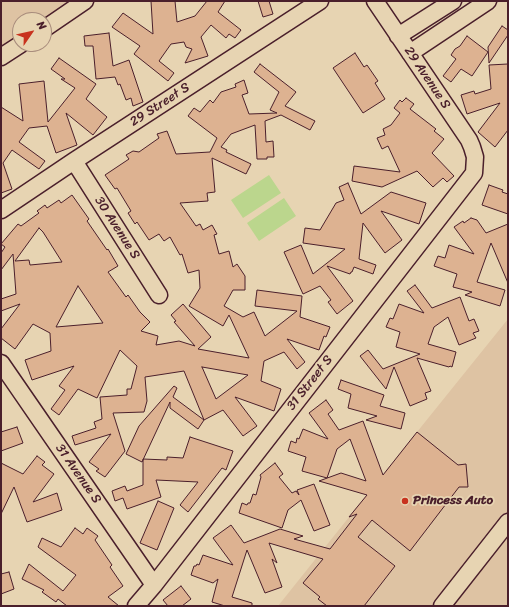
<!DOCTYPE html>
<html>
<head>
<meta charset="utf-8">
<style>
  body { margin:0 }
  #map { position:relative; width:509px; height:607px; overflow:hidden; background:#e7d4b2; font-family:Sriracha,sans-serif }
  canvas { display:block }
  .frame { position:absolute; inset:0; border:2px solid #4a1f2b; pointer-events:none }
  .north { position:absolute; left:12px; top:12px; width:40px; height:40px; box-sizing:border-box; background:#e7d4b2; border:1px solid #a88c7c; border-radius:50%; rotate:56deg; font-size:11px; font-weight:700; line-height:16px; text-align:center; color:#4a1f2b }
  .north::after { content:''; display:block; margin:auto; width:14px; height:18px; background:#c8321e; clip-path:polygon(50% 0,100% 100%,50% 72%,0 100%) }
</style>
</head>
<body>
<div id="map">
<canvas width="509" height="607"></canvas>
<div class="frame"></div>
<div class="north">N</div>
</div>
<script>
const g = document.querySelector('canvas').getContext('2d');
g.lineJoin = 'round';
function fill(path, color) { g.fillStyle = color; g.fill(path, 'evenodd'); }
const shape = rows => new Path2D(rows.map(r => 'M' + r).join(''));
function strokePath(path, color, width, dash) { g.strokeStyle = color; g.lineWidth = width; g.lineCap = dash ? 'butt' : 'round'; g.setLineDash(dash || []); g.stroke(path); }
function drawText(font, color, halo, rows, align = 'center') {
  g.font = font + ' Sriracha,sans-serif'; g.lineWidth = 3.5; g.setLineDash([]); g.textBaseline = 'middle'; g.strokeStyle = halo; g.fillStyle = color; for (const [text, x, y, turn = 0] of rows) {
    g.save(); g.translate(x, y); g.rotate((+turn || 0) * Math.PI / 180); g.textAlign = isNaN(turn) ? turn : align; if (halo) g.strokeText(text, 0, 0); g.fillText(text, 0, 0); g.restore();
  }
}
fill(shape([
  [1,1,85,1,44,20,20,20,20,44,1,57],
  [508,319,508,606,278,606,417,432]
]), '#dec3a3');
fill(shape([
  [269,175,281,193,243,218,231,200],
  [284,198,296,216,259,241,247,223]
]), '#bbd68d');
const building = shape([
  [151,1,175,1,177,22,195,16,207,1,225,1,218,12,241,30,235,38,229,34,226,38,211,25,201,37,208,56,185,63,192,49,186,47,184,42,171,44,159,61,174,73,168,81,134,54,140,46,112,27,123,13,153,34,151,1],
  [258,1,269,1,273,14,263,17,258,1],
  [502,26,508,30,508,35,489,63,488,47,502,26],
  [109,33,113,66,129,60,143,102,133,106,131,98,126,100,120,84,118,85,115,77,96,79,93,46,85,46,84,36,109,33],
  [467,36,488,52,472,76,461,69,451,82,443,76,456,59,451,55,455,49,460,46,467,36],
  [355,53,364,67,367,65,378,81,375,83,385,99,363,113,333,68,355,53],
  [59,58,96,84,86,99,107,117,93,135,66,113,77,145,56,153,47,126,29,128,19,142,45,161,39,169,12,150,3,163,12,189,1,193,1,107,23,121,19,84,44,81,48,122,75,88,61,79,65,79,51,69,59,58],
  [260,64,296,92,285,106,315,121,310,130,281,115,265,121,266,142,273,141,274,157,267,157,267,159,257,159,255,125,231,134,221,147,227,150,226,152,251,164,246,174,212,158,215,192,207,193,208,201,180,203,196,226,200,224,203,230,212,225,217,234,214,235,219,254,229,251,233,267,237,264,245,276,245,290,233,290,224,306,243,317,254,312,265,336,297,311,255,306,257,290,302,296,300,317,330,327,326,337,324,336,319,350,287,339,305,362,297,369,284,352,264,361,261,381,281,389,274,411,235,397,257,426,243,436,223,410,204,420,198,429,170,408,170,402,142,462,126,454,139,426,174,386,177,388,173,397,204,420,184,371,145,377,147,401,144,412,113,413,125,451,105,477,96,471,99,469,89,462,111,434,75,445,72,436,96,428,94,422,102,419,100,397,127,395,127,389,131,389,137,366,120,350,97,398,78,389,59,415,51,409,65,390,59,386,74,366,32,380,25,360,51,351,50,333,33,324,15,349,1,338,1,329,20,304,1,311,1,299,16,294,13,254,1,270,1,253,5,247,1,244,18,224,21,226,39,213,37,211,45,205,47,208,59,200,61,203,72,195,89,219,87,221,107,250,108,249,118,266,108,272,126,297,128,295,140,312,150,322,141,331,158,336,156,345,179,341,195,346,174,322,176,321,171,315,183,304,211,337,198,349,249,358,229,315,223,326,189,306,200,288,199,270,188,273,182,254,180,255,170,237,164,241,159,234,149,240,137,222,135,224,128,213,131,211,117,188,115,189,105,175,129,159,126,155,133,151,139,152,159,138,157,134,167,131,176,154,210,152,217,138,188,116,194,108,200,112,210,100,213,103,221,92,236,87,235,84,244,80,248,93,242,95,249,114,277,113,270,110,279,92,254,72,260,64],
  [39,228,43,232,62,262,30,265,29,260,15,261,39,228],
  [78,286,103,323,56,327,78,286],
  [202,367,248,375,216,399,202,367],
  [508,64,508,130,495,147,478,132,500,103,467,114,461,95,474,91,475,94,491,89,489,65,508,64],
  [406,98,414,104,410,109,436,129,434,131,444,139,432,153,454,176,447,182,443,178,433,187,417,171,382,187,352,181,354,166,400,172,388,146,382,149,377,138,385,135,383,129,391,125,400,113,394,108,400,100,402,102,406,98],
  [348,183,361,214,391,192,426,203,419,224,381,211,402,240,385,253,363,223,359,259,376,265,373,274,354,267,352,272,351,272,350,274,327,266,353,301,337,314,328,302,331,300,320,286,303,294,284,252,301,245,313,274,345,249,303,243,305,228,320,230,336,203,344,200,339,187,348,183],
  [489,185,503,190,502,192,508,194,508,214,482,205,489,185],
  [471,218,477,220,486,233,508,224,508,283,491,243,477,282,505,290,500,306,465,295,472,292,453,287,457,274,434,266,438,256,445,258,449,245,474,254,454,227,463,221,464,223,471,218],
  [415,285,432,308,460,297,469,321,474,319,479,331,473,333,476,338,459,345,448,317,434,327,428,344,456,352,452,367,450,366,449,367,417,358,431,391,425,393,427,399,410,406,394,367,386,389,360,356,368,350,383,369,420,354,396,347,400,332,386,327,390,318,393,319,399,304,424,313,407,291,415,285],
  [341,380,384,395,380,406,405,413,401,429,366,420,377,416,348,408,351,394,338,389,341,380],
  [326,400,333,410,328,414,339,430,363,421,383,475,417,432,458,465,466,464,468,487,459,487,410,551,372,520,358,537,395,566,364,606,327,606,318,599,320,597,303,583,323,559,269,543,277,563,272,559,282,587,265,593,247,550,232,597,252,603,252,606,225,606,212,602,218,579,213,583,191,575,194,566,196,566,197,564,199,565,203,555,233,565,213,538,231,525,244,543,280,529,303,536,294,539,330,549,357,514,349,517,367,495,319,481,341,473,366,481,350,439,337,449,327,478,302,471,306,457,288,451,291,441,296,443,297,438,299,439,303,429,328,439,309,413,326,400],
  [17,427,23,443,1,451,1,432,17,427],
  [190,437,233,451,226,470,222,468,188,512,180,505,198,482,156,480,161,497,127,509,123,498,115,501,112,491,125,486,127,491,143,485,143,459,167,460,167,457,183,458,190,437],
  [37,456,45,462,42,465,54,474,33,502,57,493,62,510,27,522,14,487,1,514,1,463,23,474,37,456],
  [275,463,283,474,279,477,292,493,296,491,299,495,297,490,314,484,330,525,314,531,301,500,288,510,282,528,239,513,242,503,247,505,248,503,250,503,253,494,256,495,261,477,260,475,275,463],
  [158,501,174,508,157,550,140,543,158,501],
  [75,528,83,534,87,528,98,536,95,540,112,565,110,567,123,586,108,597,119,606,67,606,58,599,56,602,42,592,44,590,22,579,29,564,63,591,76,575,38,547,42,538,61,547,75,528],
  [9,572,14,589,1,594,1,574,9,572],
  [181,586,191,599,182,606,168,606,163,600,181,586]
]);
fill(building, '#ddb291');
strokePath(building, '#4a1f2b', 1);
const minor = shape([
  [44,29,85,1],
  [398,36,453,1],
  [410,53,488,1],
  [1,57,21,44],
  [74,161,159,295],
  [1,210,74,161,320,1],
  [1,363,154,585],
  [136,606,154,585,474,173,475,157,472,147,469,140,375,1],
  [442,606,508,522]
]);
strokePath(minor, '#4a1f2b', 19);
strokePath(minor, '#e7d4b2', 16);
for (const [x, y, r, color] of [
  [405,501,4,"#c8321e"]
]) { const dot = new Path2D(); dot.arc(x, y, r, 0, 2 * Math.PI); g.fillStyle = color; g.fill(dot); strokePath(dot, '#e7d4b2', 1.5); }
drawText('13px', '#4a1f2b', '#e7d4b2', [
  ["29 Avenue S",427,78,56],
  ["29 Street S",160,105,-33],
  ["30 Avenue S",117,228,57],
  ["31 Street S",310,383,-52],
  ["31 Avenue S",78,474,55]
]);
drawText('bold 13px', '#4a1f2b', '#e7d4b2', [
  ["Princess Auto",413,501]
], 'left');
</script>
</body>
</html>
